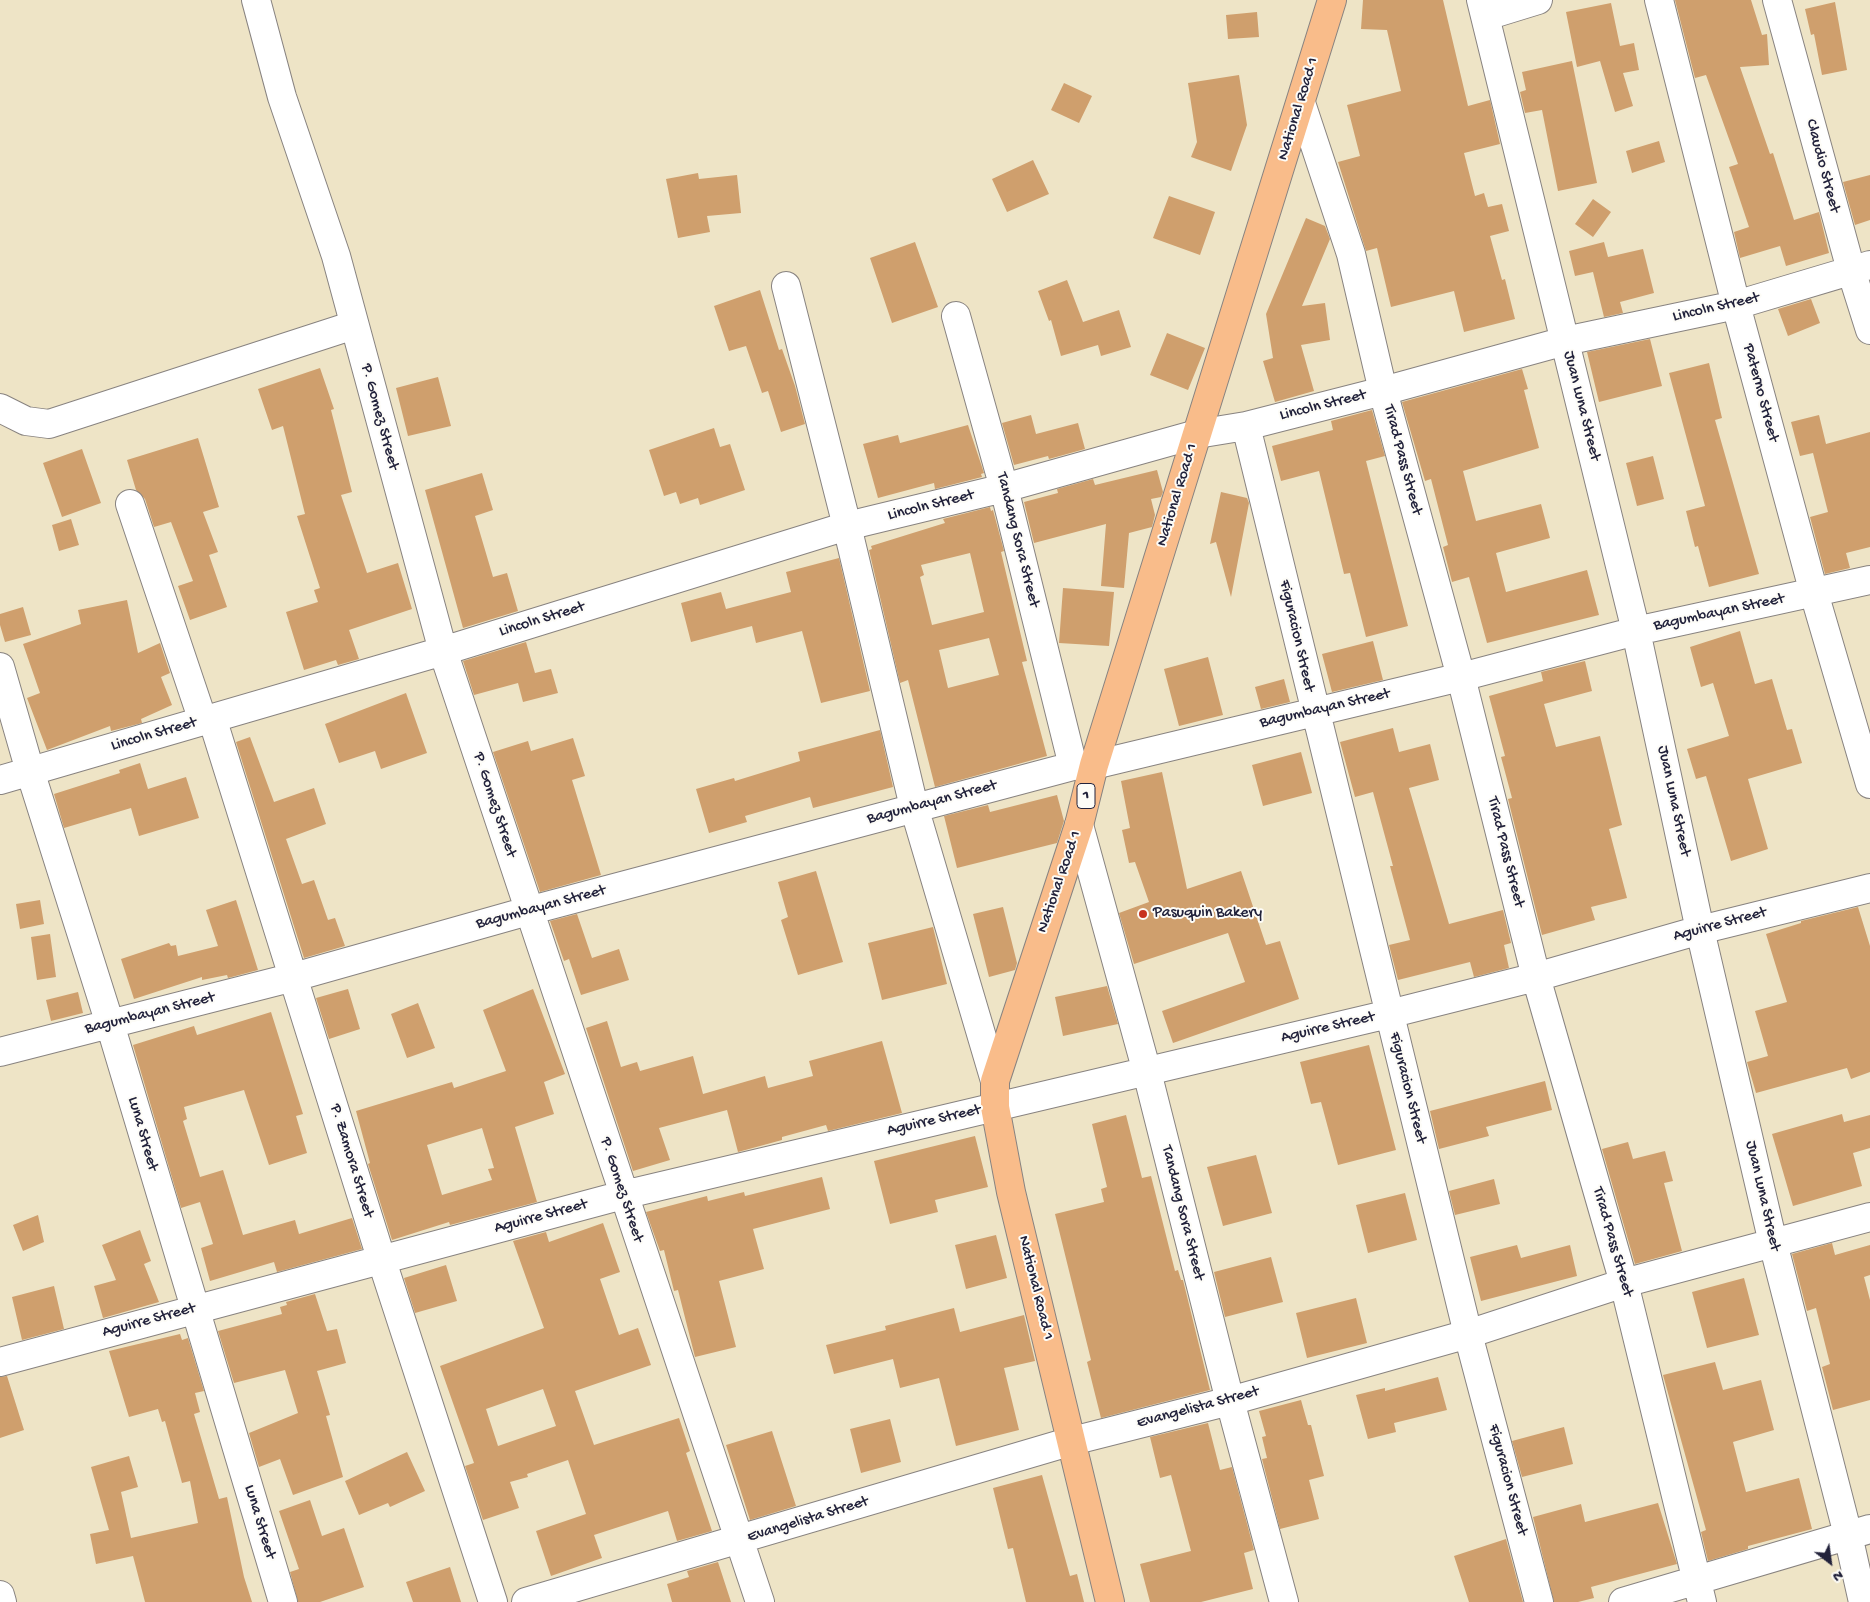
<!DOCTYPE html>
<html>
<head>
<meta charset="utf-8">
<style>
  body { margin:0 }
  #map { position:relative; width:1870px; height:1602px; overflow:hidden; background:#eee4c6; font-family:"Gochi Hand",sans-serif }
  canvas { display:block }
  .north { position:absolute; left:1805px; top:1537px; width:50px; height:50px; -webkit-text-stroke:4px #fdfcf7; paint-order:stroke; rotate:150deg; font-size:14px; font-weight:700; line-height:20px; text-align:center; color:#22223b }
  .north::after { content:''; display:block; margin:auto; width:18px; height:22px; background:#22223b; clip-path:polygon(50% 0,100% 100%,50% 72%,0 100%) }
</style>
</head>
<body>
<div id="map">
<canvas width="1870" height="1602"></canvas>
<div class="north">N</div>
</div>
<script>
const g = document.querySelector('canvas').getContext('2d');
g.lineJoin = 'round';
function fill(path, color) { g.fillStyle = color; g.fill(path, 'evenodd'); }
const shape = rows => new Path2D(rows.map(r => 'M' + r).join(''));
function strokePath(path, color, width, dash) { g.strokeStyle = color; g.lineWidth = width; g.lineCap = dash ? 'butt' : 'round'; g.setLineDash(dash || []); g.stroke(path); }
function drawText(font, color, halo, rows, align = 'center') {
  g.font = font + ' "Gochi Hand",sans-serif'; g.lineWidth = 4; g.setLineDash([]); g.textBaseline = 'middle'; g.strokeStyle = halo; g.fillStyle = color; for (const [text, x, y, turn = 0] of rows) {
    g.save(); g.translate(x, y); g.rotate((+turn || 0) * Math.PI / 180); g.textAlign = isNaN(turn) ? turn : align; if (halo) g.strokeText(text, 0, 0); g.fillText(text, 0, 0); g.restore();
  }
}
fill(shape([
  [1363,0,1443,0,1468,106,1490,100,1500,144,1464,153,1475,196,1484,193,1488,207,1502,204,1509,231,1490,236,1502,280,1505,279,1515,319,1464,332,1454,291,1391,307,1377,248,1366,251,1338,162,1360,156,1347,105,1401,91,1387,30,1361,29],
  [1675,0,1751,0,1762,35,1767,34,1769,65,1740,67,1770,154,1773,153,1794,220,1819,212,1829,253,1786,266,1780,246,1740,258,1734,232,1749,227,1729,167,1738,164,1706,75,1695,78],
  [1835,2,1847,70,1822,75,1814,34,1811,35,1805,9],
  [1611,3,1620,46,1634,43,1639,70,1623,73,1633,106,1615,112,1600,61,1577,67,1566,12],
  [1257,12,1259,37,1228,39,1226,15],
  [1572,61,1597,183,1558,191,1542,110,1525,113,1520,92,1526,90,1522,72],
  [1239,75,1247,125,1231,171,1191,157,1197,142,1188,83],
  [1064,83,1092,96,1079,123,1051,110],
  [1659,141,1665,162,1632,173,1626,151],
  [1033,160,1049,194,1007,212,992,179],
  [698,173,699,179,737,175,741,213,707,216,710,232,678,238,666,179],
  [1870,175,1870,220,1855,225,1843,182],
  [1169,196,1215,212,1200,255,1153,238],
  [1593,199,1611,212,1593,237,1575,224],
  [1306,218,1325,226,1330,239,1302,306,1325,303,1330,340,1301,345,1314,391,1275,402,1263,361,1273,358,1266,314],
  [915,242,938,307,892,323,870,258],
  [1604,242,1608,257,1643,249,1654,293,1620,302,1623,313,1604,317,1593,272,1575,276,1569,251],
  [1067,280,1083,322,1119,310,1131,347,1101,356,1098,345,1061,356,1051,320,1049,321,1038,291],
  [760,290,779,350,782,349,795,386,805,424,781,432,768,391,762,393,746,346,729,351,714,306],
  [1811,299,1820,323,1788,336,1778,309],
  [1167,333,1205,348,1188,390,1150,375],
  [1650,339,1662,386,1599,402,1587,352],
  [1709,363,1722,418,1715,420,1759,574,1709,587,1698,546,1695,547,1686,511,1705,506,1669,373],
  [320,368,334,409,331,410,352,492,341,495,367,573,398,563,412,609,349,630,359,659,338,665,336,660,304,670,286,612,318,602,314,590,320,588,297,516,305,514,283,426,272,430,258,389],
  [1522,369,1528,389,1524,390,1539,448,1463,471,1476,521,1541,504,1550,538,1496,553,1506,592,1587,570,1599,615,1487,643,1469,577,1452,582,1443,547,1448,545,1431,479,1425,481,1402,402],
  [438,377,451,426,408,436,396,388],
  [1372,410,1385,456,1366,461,1408,626,1366,637,1350,573,1344,574,1319,471,1281,481,1272,446,1333,430,1331,421],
  [1031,415,1036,434,1078,423,1085,449,1049,459,1048,456,1014,465,1002,423],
  [1819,415,1826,444,1870,432,1870,547,1846,553,1850,568,1825,574,1810,517,1828,512,1813,453,1800,456,1791,422],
  [968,425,984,473,981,474,982,477,935,489,934,483,878,498,863,444,898,435,900,443],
  [714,428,720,447,730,444,745,490,700,505,698,498,680,504,676,492,664,496,649,450],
  [198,438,219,507,203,512,218,552,209,555,227,607,190,620,178,586,193,581,171,522,154,527,145,499,136,490,127,460],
  [82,449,101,503,62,517,43,463],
  [1653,456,1664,499,1637,506,1626,463],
  [1157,470,1163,492,1161,497,1151,499,1155,515,1152,527,1129,533,1124,588,1101,586,1106,524,1034,543,1024,502,1058,493,1057,489,1093,479,1095,485],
  [482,473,493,510,475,516,493,577,507,573,518,611,463,628,425,490],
  [1221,492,1247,498,1249,503,1231,597,1216,542,1210,544],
  [990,507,991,511,993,510,1004,551,1001,552,1027,661,1022,662,1047,756,935,787,908,680,900,683,869,550,872,549,871,546,945,523,943,519],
  [970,553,984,612,932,625,920,577,924,575,921,565],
  [989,638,999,675,948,688,939,650],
  [71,519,79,545,59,551,52,525],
  [839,558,870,691,821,703,802,631,756,643,752,626,691,642,681,603,721,592,726,609,791,592,786,572],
  [1063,588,1114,592,1109,646,1059,643],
  [127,600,138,653,160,643,170,673,161,677,172,705,141,719,142,723,111,731,110,726,47,750,27,698,40,693,23,644,81,624,78,610],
  [23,607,31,635,5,642,0,625,0,614],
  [1740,631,1755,684,1772,679,1787,730,1792,729,1802,763,1748,779,1768,849,1731,861,1706,776,1696,779,1687,749,1729,736,1713,683,1701,687,1690,647],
  [1373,641,1383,680,1332,692,1322,654],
  [526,642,535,673,551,669,558,693,523,702,518,683,474,695,463,661],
  [1208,657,1223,715,1179,726,1164,669],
  [1585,661,1592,691,1544,704,1556,747,1600,736,1622,825,1609,829,1627,898,1591,907,1595,920,1542,935,1508,799,1512,798,1501,757,1505,756,1489,696,1543,681,1541,672],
  [1284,679,1290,702,1261,709,1255,687],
  [406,693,427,753,381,769,375,751,339,763,325,724],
  [1393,728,1399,752,1430,744,1439,780,1409,788,1449,924,1503,910,1511,943,1504,945,1509,968,1474,977,1470,962,1398,980,1389,945,1410,940,1390,866,1393,866,1373,792,1355,797,1340,742],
  [880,730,893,787,813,808,810,797,745,816,747,822,709,833,696,789,734,778,735,781,800,761,798,752],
  [250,737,274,802,314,788,326,824,286,839,302,884,314,880,328,920,335,918,345,946,304,958,236,742],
  [573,738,585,776,572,780,601,875,540,892,493,752,528,741,531,751],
  [1301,752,1312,793,1263,806,1252,765],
  [140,763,148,789,186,777,199,818,139,836,131,808,64,828,54,794,120,773,119,770],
  [1162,772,1187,889,1241,871,1266,945,1280,941,1299,999,1173,1043,1162,1011,1245,982,1228,933,1134,964,1119,913,1149,902,1135,862,1129,863,1122,830,1130,828,1121,781],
  [1057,795,1064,821,1057,843,957,868,944,816,988,805,990,812],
  [816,871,843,962,798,975,781,920,788,917,778,882],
  [40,900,44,924,20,929,16,904],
  [236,900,258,970,228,978,227,975,202,980,202,977,134,999,121,959,169,943,171,946,176,945,178,956,218,946,206,910],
  [1003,907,1017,963,1015,970,989,977,973,914],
  [1858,907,1870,946,1870,1072,1851,1079,1847,1068,1756,1093,1747,1062,1768,1056,1755,1011,1787,1002,1766,934,1801,923,1801,921],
  [577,914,592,958,619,949,629,980,581,995,569,959,564,961,550,921],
  [933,927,947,984,882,1000,868,943],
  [50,934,56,977,37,980,31,937],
  [1107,986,1118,1024,1063,1036,1055,997],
  [348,989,360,1029,329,1039,316,998],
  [533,989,565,1074,544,1082,554,1114,515,1127,537,1202,450,1225,449,1222,392,1240,368,1164,370,1163,356,1111,452,1082,454,1088,506,1071,483,1010],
  [482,1128,494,1168,488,1169,492,1180,442,1195,427,1145],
  [78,992,83,1013,51,1021,46,1000],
  [418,1003,435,1048,407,1058,391,1014],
  [271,1012,303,1114,296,1116,307,1153,269,1165,244,1090,184,1107,187,1119,183,1121,200,1177,223,1170,243,1235,295,1220,299,1234,352,1218,362,1249,277,1272,274,1262,210,1281,201,1248,213,1244,200,1202,181,1208,133,1045,194,1026,197,1035],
  [607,1021,621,1067,637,1062,640,1071,693,1056,703,1094,765,1076,768,1088,813,1076,809,1061,882,1041,902,1113,828,1131,826,1125,782,1137,782,1140,738,1152,727,1110,659,1128,670,1160,633,1171,586,1028],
  [1369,1045,1396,1150,1338,1165,1321,1102,1311,1104,1300,1062],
  [1545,1081,1552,1110,1486,1127,1489,1136,1439,1149,1430,1111],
  [1842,1114,1844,1122,1870,1115,1870,1148,1853,1153,1862,1186,1793,1206,1772,1134],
  [1126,1115,1142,1178,1151,1176,1175,1271,1178,1270,1181,1280,1183,1280,1210,1390,1101,1418,1087,1362,1091,1360,1055,1214,1104,1202,1101,1189,1107,1187,1092,1124],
  [975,1136,988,1187,935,1200,938,1212,890,1224,874,1161],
  [1628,1142,1633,1159,1665,1151,1673,1181,1664,1183,1682,1251,1635,1264,1602,1149],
  [1256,1155,1272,1213,1223,1226,1207,1167],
  [822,1177,830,1209,753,1229,764,1269,719,1281,736,1347,695,1357,678,1290,674,1291,664,1250,660,1251,646,1212,707,1196,708,1201,744,1192,745,1196],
  [1494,1179,1500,1204,1455,1215,1449,1191],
  [1405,1193,1417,1240,1368,1253,1356,1205],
  [38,1215,44,1242,23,1251,13,1225],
  [603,1223,620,1272,600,1279,619,1335,638,1328,651,1365,575,1391,594,1445,679,1418,690,1451,686,1453,712,1531,677,1541,668,1511,594,1535,602,1558,551,1576,536,1531,586,1514,568,1460,527,1474,528,1477,510,1482,519,1508,483,1520,465,1466,474,1463,440,1366,544,1328,513,1241,546,1232,549,1242],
  [543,1389,556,1426,498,1446,486,1409],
  [140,1230,151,1261,144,1264,159,1302,103,1318,94,1286,116,1280,102,1245],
  [996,1235,1007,1278,966,1289,955,1245],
  [1832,1243,1835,1255,1870,1245,1870,1275,1864,1277,1870,1300,1870,1400,1833,1410,1822,1367,1830,1364,1816,1308,1807,1311,1792,1254],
  [1517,1245,1521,1258,1570,1245,1577,1276,1481,1301,1470,1257],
  [1271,1257,1283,1302,1225,1317,1214,1272],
  [446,1265,457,1301,415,1313,404,1278],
  [1744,1278,1759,1335,1707,1348,1692,1292],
  [54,1286,64,1329,22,1340,12,1297],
  [315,1294,327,1331,337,1329,346,1363,317,1371,330,1415,326,1416,343,1477,293,1495,280,1459,259,1467,249,1433,298,1413,285,1370,234,1383,218,1331,282,1314,280,1307,287,1305,286,1302],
  [1356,1298,1367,1343,1307,1358,1296,1313],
  [954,1308,960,1332,1024,1315,1035,1361,1004,1368,1019,1430,956,1446,939,1378,900,1388,893,1359,834,1374,826,1345,886,1330,885,1326],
  [180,1334,182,1340,188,1338,204,1391,195,1393,200,1412,194,1414,219,1499,227,1497,244,1577,252,1602,145,1602,133,1556,96,1564,90,1534,109,1530,91,1467,129,1456,138,1487,121,1492,131,1538,198,1523,190,1481,182,1483,165,1421,162,1422,158,1409,129,1417,109,1351],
  [1715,1362,1723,1390,1761,1380,1774,1430,1733,1442,1746,1492,1799,1478,1812,1529,1748,1546,1748,1549,1708,1561,1701,1532,1706,1530,1663,1375],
  [7,1376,24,1430,0,1438,0,1377],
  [1438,1377,1447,1410,1394,1423,1396,1432,1368,1439,1356,1395,1385,1388,1385,1391],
  [1301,1400,1308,1425,1311,1425,1324,1476,1309,1480,1319,1519,1280,1529,1262,1459,1267,1458,1262,1437,1266,1436,1259,1411],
  [890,1419,901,1462,861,1473,850,1429],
  [1208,1423,1220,1470,1232,1467,1254,1550,1244,1553,1253,1589,1201,1602,1150,1602,1140,1564,1191,1551,1171,1475,1160,1478,1150,1437],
  [1564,1427,1573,1464,1522,1477,1512,1441],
  [772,1431,796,1506,750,1520,726,1445],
  [407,1452,425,1491,390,1507,388,1503,359,1515,345,1481],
  [1042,1475,1070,1576,1077,1574,1084,1602,1026,1602,1013,1548,1008,1549,993,1488],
  [310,1500,322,1536,344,1528,364,1587,320,1602,298,1602,290,1572,299,1569,279,1511],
  [1658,1503,1677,1564,1591,1587,1594,1598,1578,1602,1554,1602,1533,1517,1581,1504,1585,1522],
  [1506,1539,1523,1602,1469,1602,1454,1556],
  [718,1562,731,1602,672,1602,667,1584,689,1577,687,1571],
  [450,1567,461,1602,413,1602,406,1582]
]), '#cf9f6d');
const minor = shape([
  [256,0,282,97,336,256,443,651,760,1602],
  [1481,0,1636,631,1700,930,1773,1243,1848,1535,1863,1602],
  [1659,0,1736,305,1814,593,1870,784],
  [1777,0,1851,270,1870,330],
  [1486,16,1538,0],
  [1301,103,1351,254,1383,391,1461,677,1536,977,1624,1283,1702,1602],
  [786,286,847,526,914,807,995,1081],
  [956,316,1004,488,1073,766],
  [0,408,26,421,49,424,354,325],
  [1246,426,1468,1334,1539,1602],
  [130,504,203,721],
  [0,667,30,771,110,1024,283,1602],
  [212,718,381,1258,493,1602],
  [0,780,443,651,847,526,1004,488,1197,434,1246,426,1383,391,1565,341,1736,305,1870,265],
  [1079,825,1147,1072,1230,1401,1284,1602],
  [0,1052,294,977,528,911,1073,766,1094,765,1461,677,1636,631,1870,580],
  [0,1362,623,1195,1389,1014,1536,977,1700,930,1870,888],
  [0,1595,2,1602],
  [526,1602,1072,1441,1230,1401,1468,1334,1624,1283,1870,1217],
  [1623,1602,1870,1529]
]);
const major = shape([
  [1110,1602,1011,1192,995,1107,995,1081,1079,825,1094,765,1332,0]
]);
strokePath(minor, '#888380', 30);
strokePath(major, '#888380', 30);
strokePath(minor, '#fff', 28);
strokePath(major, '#f9bc8a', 28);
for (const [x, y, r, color] of [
  [1143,914,5,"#c8321e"]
]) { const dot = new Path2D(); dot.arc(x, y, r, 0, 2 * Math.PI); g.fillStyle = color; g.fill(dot); strokePath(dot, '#fdfcf7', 2); }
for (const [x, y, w] of [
  [1086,796,18]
]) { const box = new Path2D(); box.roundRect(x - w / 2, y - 12.5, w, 25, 4); g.fillStyle = '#fdfcf7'; g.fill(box); strokePath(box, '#22223b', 1); }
drawText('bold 15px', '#22223b', null, [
  ["1",1086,796]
]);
drawText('16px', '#22223b', '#fdfcf7', [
  ["National Road 1",1299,109,-73],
  ["Claudio Street",1822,166,75],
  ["Lincoln Street",1716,308,-13],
  ["Paterno Street",1760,393,75],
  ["Lincoln Street",1323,406,-14],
  ["Juan Luna Street",1581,406,76],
  ["P. Gomez Street",379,417,75],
  ["Tirad Pass Street",1402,460,75],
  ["National Road 1",1178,495,-73],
  ["Lincoln Street",931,506,-14],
  ["Tandang Sora Street",1017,540,76],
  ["Bagumbayan Street",1719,613,-12],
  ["Lincoln Street",542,620,-17],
  ["Figuracion Street",1296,636,77],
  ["Bagumbayan Street",1325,709,-13],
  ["Lincoln Street",154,735,-16],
  ["Juan Luna Street",1673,801,78],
  ["Bagumbayan Street",932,803,-15],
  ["P. Gomez Street",494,805,72],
  ["Tirad Pass Street",1505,852,76],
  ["National Road 1",1060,882,-71],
  ["Bagumbayan Street",541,908,-15],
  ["Aguirre Street",1720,925,-15],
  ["Bagumbayan Street",150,1014,-14],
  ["Aguirre Street",1328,1028,-13],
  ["Figuracion Street",1407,1088,76],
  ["Aguirre Street",934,1121,-13],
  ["Luna Street",142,1134,74],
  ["P. Zamora Street",351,1161,73],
  ["P. Gomez Street",621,1190,72],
  ["Juan Luna Street",1762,1196,77],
  ["Tandang Sora Street",1182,1213,76],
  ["Aguirre Street",541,1217,-15],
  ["Tirad Pass Street",1612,1242,74],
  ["National Road 1",1035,1288,76],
  ["Aguirre Street",149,1321,-15],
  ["Evangelista Street",1198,1408,-15],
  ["Figuracion Street",1507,1480,75],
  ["Evangelista Street",808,1520,-17],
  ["Luna Street",259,1522,73]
]);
drawText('16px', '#22223b', '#fdfcf7', [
  ["Pasuquin Bakery",1153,914]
], 'left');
</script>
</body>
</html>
